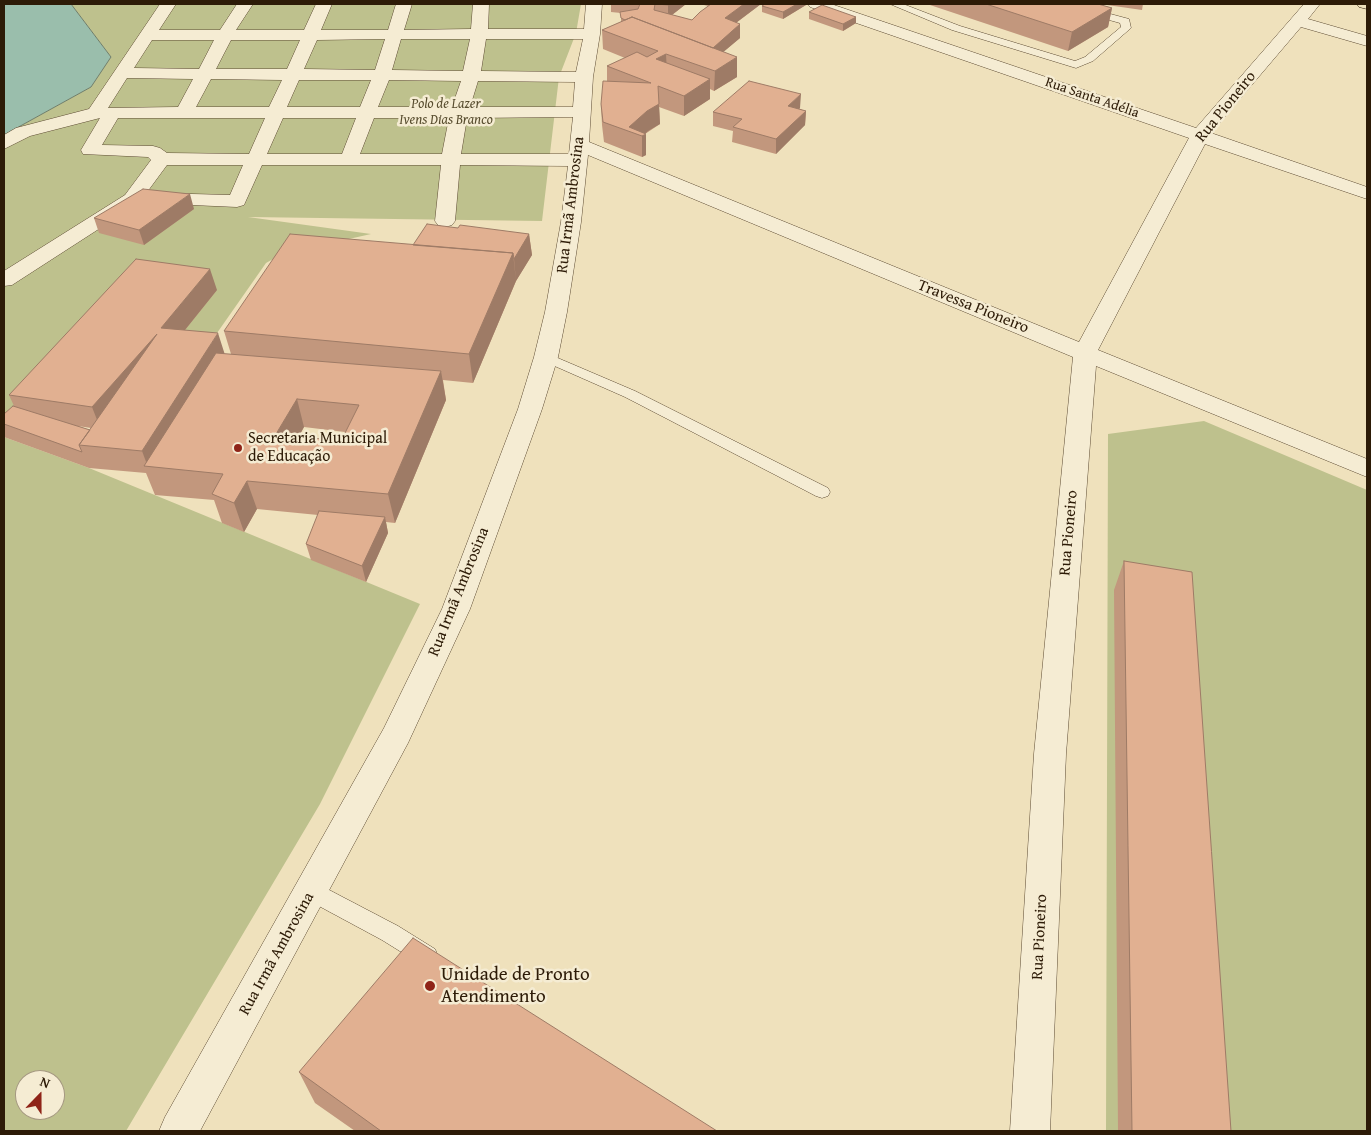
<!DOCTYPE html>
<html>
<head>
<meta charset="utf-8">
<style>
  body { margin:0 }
  #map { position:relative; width:1371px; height:1135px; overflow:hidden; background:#efe1bc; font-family:"Gentium Book Plus",serif }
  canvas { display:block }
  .frame { position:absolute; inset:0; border:5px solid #2d1b07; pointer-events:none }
  .north { position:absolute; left:15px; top:1070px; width:50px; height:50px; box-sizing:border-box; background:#f5ecd3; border:1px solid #a59881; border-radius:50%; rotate:22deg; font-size:14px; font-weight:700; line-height:20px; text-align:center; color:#2d1b07 }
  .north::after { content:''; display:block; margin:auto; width:18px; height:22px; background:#8f2418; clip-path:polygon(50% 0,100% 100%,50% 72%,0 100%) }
</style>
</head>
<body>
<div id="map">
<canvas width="1371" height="1135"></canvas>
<div class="frame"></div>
<div class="north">N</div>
</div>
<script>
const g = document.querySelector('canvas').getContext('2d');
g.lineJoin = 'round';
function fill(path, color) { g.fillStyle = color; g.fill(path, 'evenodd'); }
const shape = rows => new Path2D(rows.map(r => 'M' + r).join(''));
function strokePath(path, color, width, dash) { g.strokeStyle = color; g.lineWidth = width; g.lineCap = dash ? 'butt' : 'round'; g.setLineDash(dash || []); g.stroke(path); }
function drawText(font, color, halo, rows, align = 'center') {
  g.font = font + ' "Gentium Book Plus",serif'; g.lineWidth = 5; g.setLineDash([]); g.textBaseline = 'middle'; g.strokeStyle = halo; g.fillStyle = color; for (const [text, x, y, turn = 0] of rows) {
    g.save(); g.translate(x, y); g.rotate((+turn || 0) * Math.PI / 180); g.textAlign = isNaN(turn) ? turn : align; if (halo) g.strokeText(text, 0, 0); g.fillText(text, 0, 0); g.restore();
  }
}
fill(shape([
  [71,4,581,4,576,33,559,77,542,221,248,217,371,234,282,254,266,263,203,353,4,436,4,135,91,87,111,57],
  [1204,421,1367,490,1367,1131,1106,1131,1108,434],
  [4,437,89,468,420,604,320,804,126,1131,4,1131],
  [25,1080,55,1080,55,1110,25,1110]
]), '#bec18d');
const water = shape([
  [4,4,71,4,111,57,91,87,4,135,4,4]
]);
fill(water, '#9abeac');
strokePath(water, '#6e7d6a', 1);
const lane = shape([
  [890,4,903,4,960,26,1075,61,1085,57,1121,27,1120,23,1084,13,1084,9,1088,8,1129,19,1131,28,1093,61,1076,68,952,30,890,4],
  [546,353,635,391,828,488,830,492,828,496,822,498,816,496,625,397,541,360,539,357,541,354,546,353],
  [312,881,398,926,435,949,438,956,435,963,427,967,419,963,382,940,304,898,301,891,304,884,312,881]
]);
const street = shape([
  [160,4,176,4,159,30,220,30,237,4,253,4,236,30,304,30,316,4,332,4,321,30,388,30,396,4,412,4,404,30,471,29,473,4,489,4,488,29,584,29,586,4,602,4,600,34,593,77,589,142,1079,342,1189,138,810,7,808,4,831,4,1196,128,1304,4,1320,4,1308,19,1367,36,1367,46,1301,27,1211,133,1367,187,1367,199,1205,144,1098,350,1367,459,1367,477,1096,366,1066,754,1050,1131,1010,1131,1034,754,1073,357,588,155,581,222,567,312,558,357,542,409,470,609,408,743,200,1131,159,1131,165,1117,384,728,442,609,518,409,534,357,545,312,561,222,568,166,460,165,455,221,452,225,445,227,438,225,435,221,441,165,262,165,244,205,237,207,147,203,144,199,147,195,154,193,230,195,243,165,167,165,139,203,12,285,4,286,4,271,125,195,151,160,148,157,83,154,81,150,100,118,30,136,4,149,4,135,16,128,89,109,160,4],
  [385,39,375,70,304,69,317,40,385,39],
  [401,39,470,39,463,71,392,70,401,39],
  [486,39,583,39,576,72,481,71,486,39],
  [152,40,214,40,199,69,134,68,152,40],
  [231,40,300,40,287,69,216,69,231,40],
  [127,78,193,79,178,107,108,108,127,78],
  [211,79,282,80,269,107,196,107,211,79],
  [299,80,371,80,360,107,287,107,299,80],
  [389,80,461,81,452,107,378,107,389,80],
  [478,81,575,82,573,107,470,107,478,81],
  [573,117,569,154,461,154,467,118,573,117],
  [118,118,265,118,249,154,167,153,160,148,153,146,102,145,118,118],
  [283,118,356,118,342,154,267,154,283,118],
  [374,118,449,118,442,154,360,154,374,118]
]);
const primary = shape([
  [1357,4,1367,4,1367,9,1359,7,1357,4]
]);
strokePath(lane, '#5e4c34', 1);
strokePath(street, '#5e4c34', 1);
strokePath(primary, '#2d1b07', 1);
fill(lane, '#f5ecd3');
fill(street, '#f5ecd3');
fill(primary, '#efe1bc');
fill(shape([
  [611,4,686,4,672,15,692,20,708,6,700,4,761,4,736,23,740,38,723,52,737,77,714,91,710,89,710,99,684,116,659,107,660,124,645,134,646,155,642,157,604,142,602,125,601,104,607,82,607,66,625,58,603,49,602,30,621,22,621,13,611,12],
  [765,4,806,4,806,5,783,19,762,12,762,6],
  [927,4,1098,4,1112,8,1108,27,1068,51],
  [1100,4,1143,4,1142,10],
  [809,12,856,17,856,23,843,31,809,19],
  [800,108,799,109,806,111,805,125,776,154,732,142,733,131,713,126,713,112],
  [194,209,144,245,99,233,94,218],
  [458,228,529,234,532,255,516,281,473,383,443,380,446,400,395,523,386,522,388,533,366,582,311,560,306,544,318,515,257,509,244,532,222,523,214,500,155,495,146,473,89,468,4,437,4,414,14,406,9,395,217,290,185,330,224,354,231,354,224,331,413,245],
  [78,426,91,428,90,430],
  [304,427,345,432,341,441,299,436],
  [1124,561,1231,1131,1118,1131,1114,590],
  [299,1072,717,1131,355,1131,315,1103]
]), '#c2977d');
fill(shape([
  [670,4,686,4,668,18,668,5],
  [744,4,761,4,725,31,725,18],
  [797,4,806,4,806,5,783,19,783,12],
  [1112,8,1108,27,1068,51,1072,32],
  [856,17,856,23,843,31,843,24],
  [740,24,740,38,708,65,708,52],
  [666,54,667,73,656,59],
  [737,57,737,77,714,91,715,71],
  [710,79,710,99,684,116,684,96],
  [801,94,800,108,787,121,788,106],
  [659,104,660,124,648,131,644,135,646,134,646,155,642,157,642,136,629,127,647,111],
  [806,111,805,125,776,154,776,139],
  [190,194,194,209,144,245,139,230],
  [529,234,532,255,516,281,514,259],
  [513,253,516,281,473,383,469,354],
  [210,269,217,290,168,351,161,328],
  [218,333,225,355,148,467,142,451],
  [157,334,101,430,92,407],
  [441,371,446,400,395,523,388,494],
  [297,399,304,427,284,463,276,434],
  [247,481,257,509,244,532,234,503],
  [385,517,388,533,366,582,362,566]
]), '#9e7b66');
const building = shape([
  [640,4,655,4,654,10,692,20,700,12,711,4,744,4,725,18,740,24,713,48,632,17,625,20,621,18,620,12,638,9,640,4],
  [656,4,670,4,668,5,656,4],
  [765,4,797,4,783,12,762,6,765,4],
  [986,4,1098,4,1112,8,1072,32,986,4],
  [822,5,856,17,843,24,809,12,822,5],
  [632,17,737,57,715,71,666,54,656,59,710,79,684,96,658,86,659,104,647,111,629,127,646,134,642,136,603,122,601,104,603,81,651,83,607,66,637,52,647,57,658,51,602,30,632,17],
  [749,81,801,94,788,106,806,111,776,139,733,127,742,119,713,112,749,81],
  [143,189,190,194,139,230,94,218,143,189],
  [427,224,458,228,460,225,529,234,514,259,513,253,413,245,427,224],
  [290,234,513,253,469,354,224,331,290,234],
  [136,259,210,269,161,328,218,333,142,451,79,445,157,334,92,407,9,395,136,259],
  [216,353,441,371,388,494,247,481,234,503,212,494,223,474,144,466,216,353],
  [297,399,359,405,341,441,276,434,297,399],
  [13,406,90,430,79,445,82,452,4,424,4,414,13,406],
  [319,511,385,517,362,566,306,544,319,511],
  [1124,561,1192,572,1231,1131,1132,1131,1124,561],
  [413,938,717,1131,381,1131,299,1072,413,938]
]);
fill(building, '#e1b091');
strokePath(building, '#9e7b66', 1);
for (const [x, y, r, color] of [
  [238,448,5,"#8f2418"],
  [430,986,6,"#8f2418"]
]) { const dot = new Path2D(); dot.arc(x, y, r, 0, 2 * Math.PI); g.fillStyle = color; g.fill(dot); strokePath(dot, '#f5ecd3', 2); }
drawText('14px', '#2d1b07', '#f5ecd3', [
  ["Rua Santa Adélia",1092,98,19]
]);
drawText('italic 14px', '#584d2f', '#f5ecd3', [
  ["Polo de Lazer",446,104],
  ["Ivens Dias Branco",446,120]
]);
drawText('16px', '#2d1b07', '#f5ecd3', [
  ["Rua Pioneiro",1226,107,-51],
  ["Rua Irmã Ambrosina",571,205,-83],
  ["Travessa Pioneiro",973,307,22],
  ["Rua Pioneiro",1069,533,-85],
  ["Rua Irmã Ambrosina",459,592,-68],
  ["Rua Pioneiro",1040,937,-87],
  ["Rua Irmã Ambrosina",277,954,-61]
]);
drawText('16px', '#2d1b07', '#f5ecd3', [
  ["Secretaria Municipal",248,439],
  ["de Educação",248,457]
], 'left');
drawText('19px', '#2d1b07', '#f5ecd3', [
  ["Unidade de Pronto",441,975],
  ["Atendimento",441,997]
], 'left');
</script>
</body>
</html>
